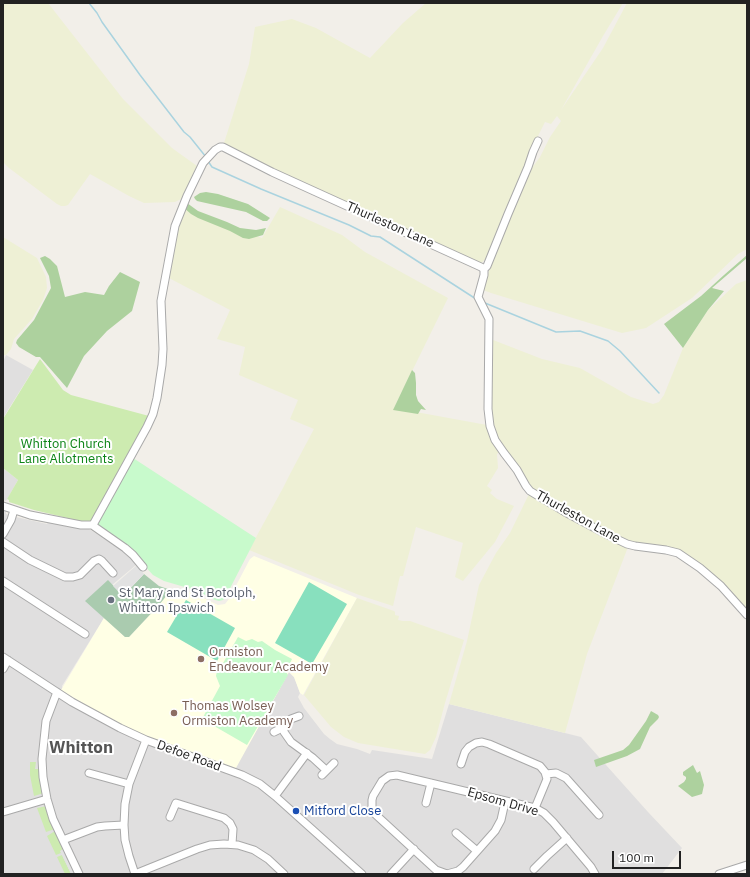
<!DOCTYPE html>
<html>
<head>
<meta charset="utf-8">
<style>
  body { margin:0 }
  #map { position:relative; width:750px; height:877px; overflow:hidden; background:#f2efe9; font-family:"IBM Plex Sans",sans-serif }
  canvas { display:block }
  .frame { position:absolute; inset:0; border:4px solid #222; pointer-events:none }
  .scale { position:absolute; left:612px; top:851px; width:69px; height:18px; box-sizing:border-box; border:2px solid #222; border-top:0; padding-left:5px; font-size:12px; line-height:14px; white-space:nowrap; color:#222; -webkit-text-stroke:3px #fff; paint-order:stroke }
</style>
</head>
<body>
<div id="map">
<canvas width="750" height="877"></canvas>
<div class="frame"></div>
<div class="scale">100 m</div>
</div>
<script>
const g = document.querySelector('canvas').getContext('2d');
g.lineJoin = 'round';
function fill(path, color) { g.fillStyle = color; g.fill(path, 'evenodd'); }
const shape = rows => new Path2D(rows.map(r => 'M' + r).join(''));
function strokePath(path, color, width, dash) { g.strokeStyle = color; g.lineWidth = width; g.lineCap = dash ? 'butt' : 'round'; g.setLineDash(dash || []); g.stroke(path); }
function drawText(font, color, halo, rows, align = 'center') {
  g.font = font + ' "IBM Plex Sans",sans-serif'; g.lineWidth = 4; g.setLineDash([]); g.textBaseline = 'middle'; g.strokeStyle = halo; g.fillStyle = color; for (const [text, x, y, turn = 0] of rows) {
    g.save(); g.translate(x, y); g.rotate((+turn || 0) * Math.PI / 180); g.textAlign = isNaN(turn) ? turn : align; if (halo) g.strokeText(text, 0, 0); g.fillText(text, 0, 0); g.restore();
  }
}
fill(shape([
  [6,355,33,370,3,418,3,362],
  [3,468,18,480,6,501,3,500],
  [3,509,6,510,6,514,16,517,47,524,49,521,89,529,123,551,131,558,136,565,112,585,91,605,104,618,62,686,65,697,120,728,232,772,236,766,289,672,294,677,296,682,300,693,298,697,304,708,324,734,330,739,337,744,357,749,370,754,372,750,432,759,449,704,581,737,648,812,682,848,662,874,3,874]
]), '#e0dfdf');
fill(shape([
  [254,556,357,598,303,695,300,693,294,677,289,672,236,768,142,734,125,726,88,706,61,690,104,618,125,637,129,637,159,605,171,590,178,589,193,593,218,605,225,604,229,599,250,559]
]), '#ffffe5');
fill(shape([
  [3,3,48,3,123,99,172,148,197,166,181,199,175,202,144,203,129,196,90,174,68,205,65,206,61,206,57,204,9,168,3,162],
  [426,3,623,3,603,36,561,110,603,48,627,3,747,3,747,249,738,254,692,298,646,328,622,333,491,293,483,290,492,261,529,172,540,157,550,137,561,121,557,116,551,124,545,122,537,138,488,257,481,263,274,171,224,143,249,64,255,27,292,19,316,28,370,58,403,23],
  [185,207,262,238,280,207,342,235,365,252,448,298,394,408,487,425,499,452,497,454,498,468,487,486,492,490,490,493,497,499,514,506,495,542,463,581,455,577,463,543,416,527,403,576,400,576,393,606,359,595,249,550,283,488,290,474,314,429,290,419,298,400,239,375,245,347,217,339,230,310,167,277,177,228],
  [3,237,37,258,46,277,47,288,43,300,32,319,14,339,11,349,6,355,3,355],
  [747,280,747,615,721,586,678,553,628,541,617,536,566,510,531,489,490,426,488,338,542,359,580,368,631,397,653,404,659,402,664,395,683,348,708,310,736,284],
  [529,494,628,547,587,654,565,733,449,704,467,641,479,585,496,553,510,533],
  [357,598,394,611,395,612,395,615,399,616,398,620,403,621,410,621,464,640,445,703,436,737,430,750,425,754,358,743,344,737,331,727,304,695]
]), '#eef0d5');
fill(shape([
  [40,359,63,390,71,395,149,416,147,422,92,521,84,522,34,510,9,502,9,500,7,499,18,480,3,468,3,419],
  [30,762,36,762,35,769,41,769,44,793,34,796,30,775],
  [47,806,55,829,46,832,37,808],
  [55,831,65,848,61,851,61,853,56,855,47,836],
  [62,855,71,874,65,874,57,857]
]), '#cdebb0');
fill(shape([
  [206,192,218,194,248,204,270,218,267,221,263,221,246,212,197,201,195,199,194,197,200,193],
  [187,203,198,211,227,222,240,228,256,230,266,228,263,235,249,239,243,238,230,231,198,218,191,214,183,207],
  [747,255,747,258,712,288,724,291,708,310,683,348,664,324,701,296,724,275],
  [45,256,50,259,57,266,65,297,85,292,104,295,109,286,120,272,140,282,132,311,107,331,84,356,67,388,40,357,36,357,19,347,16,343,17,340,34,320,51,288,49,276,40,258],
  [412,370,415,373,416,383,416,395,418,401,426,410,421,409,418,414,393,410],
  [651,711,658,715,659,717,658,719,650,727,640,749,627,756,596,767,594,760,623,750,629,745,646,721],
  [693,765,697,773,700,771,704,785,702,794,692,797,678,786,684,782,686,779,686,777,683,775,683,772]
]), '#add19e');
fill(shape([
  [144,574,159,586,171,590,159,605,129,637,125,637,85,601,108,580,123,596]
]), '#aacbaf');
fill(shape([
  [133,458,256,538,225,598,223,600,219,601,215,600,195,590,164,581,153,575,141,562,97,527,96,522],
  [238,637,246,641,252,639,258,642,262,641,275,650,292,659,286,672,288,675,247,745,202,719,220,686,216,676,217,671,222,665]
]), '#c8facc');
fill(shape([
  [309,582,347,604,312,664,275,643],
  [186,600,235,628,217,661,167,632]
]), '#88e0be');
fill(shape([
  [137,565,144,574,123,596,113,586],
  [65,848,77,874,71,874,60,851]
]), '#e2e2e2');
strokePath(shape([
  [89,3,97,13,102,22,140,75,184,132,190,137,206,157],
  [208,161,212,167,261,189,349,225,371,236,380,237,476,299],
  [485,303,556,332,580,331,608,341,620,351,659,393]
]), '#aad3df', 1.5);
const minor = shape([
  [484,269,487,266,508,214,528,167,533,152,538,141],
  [3,506,30,515,81,525,92,525,125,548,133,555,143,567],
  [92,525,94,523,131,456,147,427,153,414,157,398,162,365,163,349,161,301,175,226,187,196,203,163,215,150,220,147,223,147,272,172,481,267,484,269,484,275,478,297,489,319,488,409,490,426,495,440,504,453,517,470,526,486,530,491,565,512,608,535,627,544,635,546,666,550,678,553,700,568,721,586,747,615],
  [3,534,11,520,14,510],
  [3,542,30,560,65,577,73,577,80,575,94,561,99,559,102,561,113,573],
  [3,581,85,634],
  [3,657,72,702,120,728,146,740,242,775,260,784,275,796,362,874],
  [3,669,8,660],
  [57,692,46,721,42,759,43,777,47,799,53,819,79,874],
  [284,728,284,732,291,742,313,758,326,770],
  [274,732,280,729,284,728,285,725,291,719,299,716],
  [146,740,129,784,125,804,124,825,125,840,129,856,135,874,197,849,210,845,224,844,238,845,254,850,268,859,284,874],
  [461,764,465,752,469,747,476,743,482,742,489,744,540,766,545,772,547,779,535,808],
  [89,773,129,784],
  [546,774,556,773,566,778,599,815],
  [322,775,334,763],
  [275,796,307,753],
  [505,802,501,820,495,831,463,867,458,871,447,874,436,870,375,814,372,807,372,800,373,796,382,781,389,776,397,775,535,808,544,813,553,822,591,867,595,874],
  [426,803,431,783],
  [3,812,47,799],
  [170,817,176,803,224,818,230,823,233,829,232,844],
  [456,833,477,851],
  [63,840,97,827,105,826,124,825],
  [534,869,547,856,567,838],
  [391,874,414,849],
  [719,874,747,865]
]);
strokePath(minor, '#a9a9a9', 9);
strokePath(minor, '#fff', 7);
for (const [x, y, r, color] of [
  [111,600,4,"#6b7280"],
  [201,659,4,"#8d6e63"],
  [174,713,4,"#8d6e63"],
  [296,811,4,"#1a4fb4"]
]) { const dot = new Path2D(); dot.arc(x, y, r, 0, 2 * Math.PI); g.fillStyle = color; g.fill(dot); strokePath(dot, '#fff', 1.5); }
drawText('13px', '#222', '#fff', [
  ["Thurleston Lane",390,225,24],
  ["Thurleston Lane",578,517,29],
  ["Defoe Road",189,756,20],
  ["Epsom Drive",503,802,16]
]);
drawText('13px', '#0c8416', '#fff', [
  ["Whitton Church",66,444],
  ["Lane Allotments",66,459]
]);
drawText('13px', '#5b616d', '#fff', [
  ["St Mary and St Botolph,",119,593],
  ["Whitton Ipswich",119,608]
], 'left');
drawText('13px', '#785e54', '#fff', [
  ["Ormiston",209,652],
  ["Endeavour Academy",209,667],
  ["Thomas Wolsey",182,706],
  ["Ormiston Academy",182,721]
], 'left');
drawText('13px', '#164399', '#fff', [
  ["Mitford Close",304,811]
], 'left');
drawText('bold 17px', '#555', '#fff', [
  ["Whitton",81,748]
]);
</script>
</body>
</html>
